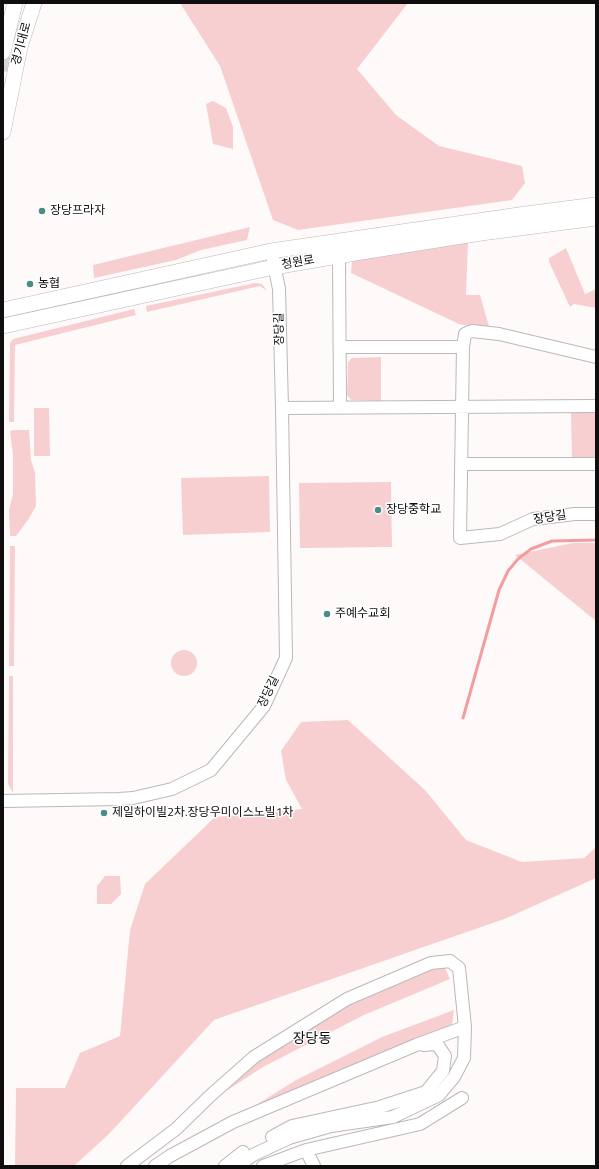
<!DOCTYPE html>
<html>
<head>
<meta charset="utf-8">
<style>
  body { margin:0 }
  #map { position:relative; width:599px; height:1169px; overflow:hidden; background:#fffafa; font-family:"Titillium Web",sans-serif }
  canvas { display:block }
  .frame { position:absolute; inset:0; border:4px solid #0f0d0d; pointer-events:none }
</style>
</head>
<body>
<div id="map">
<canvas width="599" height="1169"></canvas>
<div class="frame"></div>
</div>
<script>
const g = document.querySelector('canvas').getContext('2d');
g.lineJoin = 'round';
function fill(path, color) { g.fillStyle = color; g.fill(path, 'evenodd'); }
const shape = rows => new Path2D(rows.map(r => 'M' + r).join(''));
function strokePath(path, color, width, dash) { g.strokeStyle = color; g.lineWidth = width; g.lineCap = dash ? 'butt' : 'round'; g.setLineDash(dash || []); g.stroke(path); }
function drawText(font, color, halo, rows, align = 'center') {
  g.font = font + ' "Titillium Web","Noto Sans KR",sans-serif'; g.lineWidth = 3; g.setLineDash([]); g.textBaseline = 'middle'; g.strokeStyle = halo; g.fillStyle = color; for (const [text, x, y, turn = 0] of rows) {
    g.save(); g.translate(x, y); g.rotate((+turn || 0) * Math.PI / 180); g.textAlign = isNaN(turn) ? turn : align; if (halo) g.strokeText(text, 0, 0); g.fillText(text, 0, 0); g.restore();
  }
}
fill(shape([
  [180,3,408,3,357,69,396,115,439,146,522,166,525,183,512,200,298,230,273,220,220,66],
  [213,101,226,108,233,127,233,149,213,144,206,104],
  [250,227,247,240,201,250,176,260,94,278,93,265],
  [468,241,466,295,480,295,490,330,459,324,351,273,352,260],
  [566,248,585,294,596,289,596,308,574,304,570,307,549,262,549,258],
  [255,283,262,284,267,291,260,286,147,312,146,306],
  [134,309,136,315,15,345,14,422,9,422,10,343,13,339],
  [381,357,381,401,351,400,347,395,348,362,352,358],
  [34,408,49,408,50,456,34,456],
  [571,413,596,413,596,462,572,462],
  [15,430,29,430,31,460,35,473,36,506,28,520,16,536,10,536,9,510,13,494,13,455,10,431],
  [269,476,270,532,183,535,181,478],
  [391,482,392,547,300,548,299,483],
  [573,543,596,543,596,621,515,555],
  [10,546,15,546,14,666,9,666],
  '171 663a13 13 0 1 1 26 0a13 13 0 1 1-26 0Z',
  [9,676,13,676,13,793,8,784],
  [348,720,425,790,466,840,522,862,584,858,596,847,596,878,507,918,214,1020,109,1134,74,1166,15,1166,16,1088,65,1088,80,1053,120,1036,130,930,145,884,215,817,302,809,286,780,281,751,301,722],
  [105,876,120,876,121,894,111,904,97,904,97,886],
  [435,966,445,968,450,979,364,1015,263,1067,226,1091,257,1061,352,1001],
  [454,1010,452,1025,441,1031,360,1062,240,1115,296,1080,382,1037]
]), '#f8cfd0');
strokePath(shape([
  [463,718,499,590,508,571,518,559,531,549,552,541,596,540]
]), '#f49da1', 3);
strokePath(shape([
  [3,71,11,39]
]), '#dbd6d6', 15, [15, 8]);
const minor = shape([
  [339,256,340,407],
  [340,347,463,347],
  [596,357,499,334,472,331,465,334,463,347,460,538,500,534,533,519,575,514,596,514],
  [282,408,596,406],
  [461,464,596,464],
  [3,801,119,799,133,798,172,789,211,770,264,706,286,658,282,408,279,289,273,259],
  [272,1137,292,1126,380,1107,426,1092,443,1071,445,1056,437,1044,423,1045],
  [306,1150,314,1166],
  [127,1166,176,1129,211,1095,254,1057,347,999,431,963,450,961,459,968,465,1027,464,1058,454,1077,439,1095,393,1117,331,1126,289,1138,253,1155,238,1166],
  [155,1166,170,1156,233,1122,416,1045,465,1027],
  [225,1166,243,1152],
  [263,1166,306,1150,420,1124,462,1098]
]);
const major = shape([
  [3,52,15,3],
  [3,132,20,47,34,3],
  [3,310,271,251,526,214,596,205],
  [3,326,274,267,361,252,481,233,596,218]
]);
strokePath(minor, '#bdb8b8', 14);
strokePath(major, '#bdb8b8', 16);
strokePath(minor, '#fff', 12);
strokePath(major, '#fff', 15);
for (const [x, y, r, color] of [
  [42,211,4,"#498e84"],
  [30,284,4,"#498e84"],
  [378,510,4,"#498e84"],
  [327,614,4,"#498e84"],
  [104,813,4,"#498e84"]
]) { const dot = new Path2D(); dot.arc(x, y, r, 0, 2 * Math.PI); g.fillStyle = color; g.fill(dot); strokePath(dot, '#fff', 1.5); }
drawText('12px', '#0f0d0d', '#fff', [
  ["경기대로",22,44,-75],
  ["청원로",298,263,-10],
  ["장당길",280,329,-91],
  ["장당길",550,518,-9],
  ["장당길",269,692,-64]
]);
drawText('12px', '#0f0d0d', '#fff', [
  ["장당프라자",50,211],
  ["농협",38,284],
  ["장당중학교",386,510],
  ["주예수교회",335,614],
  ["제일하이빌2차.장당우미이스노빌1차",112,813]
], 'left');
drawText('14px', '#0f0d0d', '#fff', [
  ["장당동",312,1040]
]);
</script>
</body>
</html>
